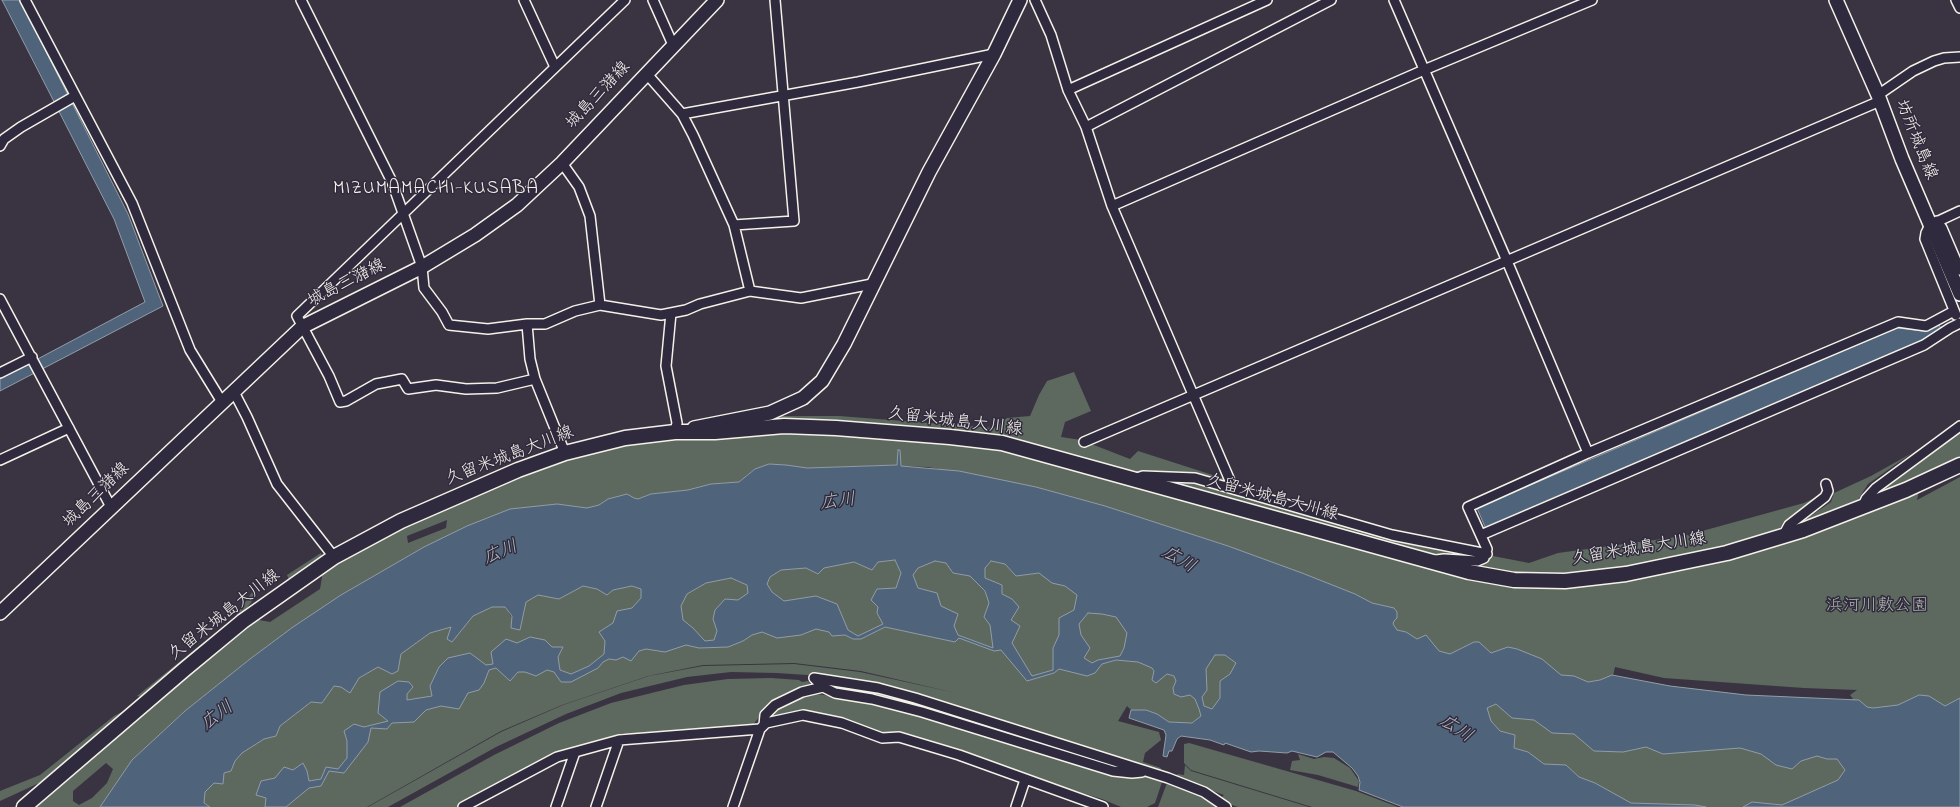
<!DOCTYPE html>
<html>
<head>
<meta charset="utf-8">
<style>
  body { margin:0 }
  canvas { display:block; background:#3a3342 }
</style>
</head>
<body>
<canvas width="1960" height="807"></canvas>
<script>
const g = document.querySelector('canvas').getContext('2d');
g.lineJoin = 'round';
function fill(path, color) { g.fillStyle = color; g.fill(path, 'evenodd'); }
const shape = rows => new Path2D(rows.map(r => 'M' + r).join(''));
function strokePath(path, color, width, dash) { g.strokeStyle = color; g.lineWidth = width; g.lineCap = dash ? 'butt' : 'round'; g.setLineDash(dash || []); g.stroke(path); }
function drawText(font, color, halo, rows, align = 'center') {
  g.font = font + ' "Indie Flower","Klee One",sans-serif'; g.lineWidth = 3; g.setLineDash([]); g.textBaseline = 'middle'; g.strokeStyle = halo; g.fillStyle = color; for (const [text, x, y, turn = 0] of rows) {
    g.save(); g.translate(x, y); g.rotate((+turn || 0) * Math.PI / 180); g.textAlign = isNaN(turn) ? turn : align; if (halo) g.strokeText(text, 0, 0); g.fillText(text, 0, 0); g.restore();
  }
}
fill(shape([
  [1074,372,1091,411,1065,422,1061,437,1081,440,1130,459,1138,451,1225,479,1225,484,1133,473,990,436,738,426,782,416,839,416,994,428,1007,418,1030,416,1039,395,1047,381],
  [821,432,923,439,1016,451,1464,578,1545,588,1637,578,1919,491,1917,500,1960,477,1960,749,1731,719,1850,764,1830,807,1638,807,1595,783,1579,777,1566,765,1544,764,1528,752,1514,748,1515,735,1500,731,1491,721,1458,662,1228,546,1105,506,1036,487,928,467,900,466,900,451,898,450,897,465,807,468,786,465,769,464,752,471,739,482,711,484,688,490,651,494,638,499,634,498,627,494,608,499,599,505,587,508,557,504,539,507,424,547,341,595,293,627,250,659,185,711,132,760,100,807,32,807,254,619,270,622,320,589,323,571,363,548,446,505,538,466,621,444,713,436],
  [447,520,446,528,408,543,407,536],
  [1615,667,1664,678,1804,688,1857,690,1850,695,1853,699,1848,700,1746,695,1670,686,1613,676],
  [106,763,113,769,107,783,92,798,79,805,73,801,73,791],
  [1960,432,1960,459,1875,495],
  [1912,453,1868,484,1854,506,1805,525,1805,520,1831,502,1834,493,1871,476],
  [1146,477,1194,480,1480,556,1474,559,1433,556],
  [1823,494,1772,534,1715,551,1624,569,1566,575,1513,575,1447,562,1487,561,1493,556,1529,563,1558,553,1684,536,1804,503],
  [321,553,323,560,290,582,287,575],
  [895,560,901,573,914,591,912,575,918,568,934,561,946,563,953,573,970,576,996,603,985,578,985,568,991,561,1005,564,1016,576,1039,573,1079,583,1071,631,1090,606,1197,650,1245,645,1228,709,1201,716,1192,723,1169,722,1157,714,1146,710,1131,710,1127,706,1118,721,1159,732,1161,740,1145,753,1143,762,1161,768,1159,773,881,686,807,675,777,673,731,672,687,677,621,693,566,714,496,747,388,807,368,807,501,732,563,705,649,676,703,666,794,664,860,672,956,693,861,671,794,663,703,665,648,676,562,705,501,731,367,807,210,807,204,803,205,792,224,773,231,771,235,761,242,753,264,739,276,736,280,726,311,702,322,703,334,686,341,687,350,692,359,678,378,667,398,670,401,654,430,633,451,627,452,642,473,616,492,607,505,607,520,630,526,602,538,595,559,599,583,586,597,589,607,595,613,590,632,586,641,589,663,616,687,594,706,583,731,578,747,585,789,608,764,589,770,577,781,570,806,568,818,574,824,568,854,562,872,570,878,562],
  [253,591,253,600,238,620,145,698,137,696,235,617],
  [771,678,799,680,802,682,808,681,811,684,808,687,784,694,769,705,752,726,642,735,622,733,575,748,493,788,458,807,400,807,494,755,559,723,611,703,684,685,728,679],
  [830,685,877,690,1126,769,1113,767,839,690,829,686],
  [809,693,867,701,1132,776,1146,776,1162,782,1155,803,1147,807,1121,807,1102,799,1052,784,1040,778,1029,776,871,729,845,719,824,715,769,717,773,710],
  [137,704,50,778,0,801,0,791,40,775,114,716],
  [1189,743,1356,791,1398,807,1312,807,1191,770,1184,763,1184,744],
  [1298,754,1314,759,1324,757,1334,758,1350,768,1359,781,1358,787,1318,775,1290,770,1292,761,1300,760],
  [1185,765,1191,771,1309,807,1238,807,1226,803,1220,799,1224,795,1177,778,1177,774,1184,775],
  [1167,783,1201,795,1218,807,1158,807]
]), '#5d695f');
const water = shape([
  [2,0,20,0,128,214,163,306,0,391,0,379,145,302,114,219,2,0],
  [1938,324,1941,328,1926,338,1485,527,1477,508,1897,328,1924,331,1938,324],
  [898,450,900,450,901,466,959,471,1036,487,1105,506,1228,546,1302,573,1355,594,1372,603,1394,608,1397,612,1397,618,1394,621,1393,624,1397,630,1406,632,1417,639,1426,635,1439,651,1450,654,1474,642,1479,642,1491,653,1508,647,1517,649,1542,659,1561,675,1574,676,1588,682,1600,680,1612,675,1670,686,1746,695,1859,700,1867,707,1873,708,1898,705,1919,695,1929,696,1945,706,1960,698,1960,807,1743,807,1752,802,1782,805,1838,780,1845,770,1837,759,1827,759,1817,756,1801,761,1792,769,1776,765,1761,754,1740,748,1663,754,1646,747,1623,752,1594,751,1574,734,1552,733,1534,720,1512,718,1496,704,1487,708,1491,721,1500,731,1515,735,1514,748,1528,752,1544,764,1566,765,1579,777,1595,783,1631,803,1695,805,1706,807,1403,807,1359,790,1360,782,1358,776,1352,768,1333,752,1326,752,1317,757,1292,751,1287,753,1259,751,1251,752,1225,743,1224,745,1210,740,1181,736,1177,739,1172,751,1169,751,1167,757,1163,756,1166,735,1164,730,1129,718,1131,710,1146,710,1157,714,1169,722,1192,723,1201,716,1199,709,1195,699,1190,695,1181,697,1174,694,1173,688,1176,681,1174,676,1167,674,1156,683,1152,680,1154,671,1152,668,1138,662,1116,660,1102,664,1095,673,1087,676,1059,669,1054,673,1027,681,1001,650,994,651,959,638,955,642,885,627,861,639,853,639,845,635,832,636,829,632,816,629,801,635,777,638,762,632,752,635,743,641,728,647,699,648,686,645,665,652,646,649,639,651,631,661,623,657,616,660,609,659,603,662,598,668,571,682,561,682,554,672,547,670,536,676,525,672,518,672,510,681,496,668,489,670,484,683,479,690,468,693,459,709,441,706,426,710,414,722,392,723,387,729,371,728,368,742,344,773,329,771,321,786,309,788,286,807,265,807,266,798,256,795,261,781,275,778,284,767,293,770,303,763,307,771,309,781,321,779,326,767,338,769,347,758,347,741,344,731,354,724,364,727,388,721,378,713,380,692,398,681,409,682,413,687,407,694,407,700,432,696,430,686,439,667,448,658,470,653,486,665,493,664,491,652,506,639,517,643,530,637,545,640,552,647,563,647,558,657,560,670,571,674,589,666,604,654,605,641,599,632,613,623,617,611,632,608,641,598,641,589,632,586,613,590,607,595,597,589,583,586,559,599,538,595,526,602,520,630,511,628,512,616,505,607,492,607,473,616,452,642,447,639,451,627,430,633,401,654,398,671,392,674,378,667,359,678,350,693,341,687,334,686,322,703,311,702,280,726,276,736,264,739,242,753,235,761,231,771,224,773,223,784,214,783,205,792,204,803,210,807,100,807,132,760,185,711,250,659,293,627,341,595,424,547,467,526,510,509,557,504,587,508,599,505,608,499,627,494,634,498,638,499,651,494,688,490,711,484,739,482,755,469,769,464,786,465,807,468,897,465,898,450],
  [895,560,901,573,896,588,877,589,871,600,878,607,877,613,883,624,858,636,848,630,837,604,816,596,784,601,772,592,767,584,770,577,781,570,806,568,818,574,824,568,854,562,872,570,878,562,895,560],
  [935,561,946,563,953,573,970,576,985,591,989,603,984,617,990,625,993,648,958,635,954,626,958,614,941,606,937,593,918,588,913,575,918,568,935,561],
  [991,561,1005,564,1016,576,1039,573,1052,583,1065,586,1077,595,1074,610,1059,618,1059,635,1053,648,1053,670,1032,676,1012,643,1020,626,1011,620,1019,607,1012,599,1002,594,1002,585,985,578,985,568,991,561],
  [731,578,747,585,748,593,738,600,725,599,715,610,713,619,717,631,714,640,705,641,693,628,683,620,681,606,687,594,706,583,731,578],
  [1088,613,1102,614,1116,617,1127,633,1124,648,1120,656,1098,660,1092,663,1084,658,1090,648,1081,635,1079,624,1088,613],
  [1215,655,1225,655,1236,663,1230,674,1220,681,1220,698,1212,709,1204,706,1202,697,1207,690,1206,669,1215,655]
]);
fill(water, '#4f647a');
strokePath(water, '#919ca6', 1);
const street = shape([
  [25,0,132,203,190,350,222,402],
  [301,0,392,182,422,267,424,288,442,312,449,325,488,329,527,324,545,324,575,311,600,305,661,315,686,310,700,304,750,291,801,298,872,284],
  [524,0,555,67],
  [653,0,673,45],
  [1035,0,1051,35,1068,90,1086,127,1112,206,1231,483,1232,488],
  [1394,0,1507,261,1588,453],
  [1956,0,1960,8],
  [646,73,682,114,693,135,734,225,750,291],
  [1068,90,1267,0],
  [1878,95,1913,71,1934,61,1944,58,1960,57],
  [682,114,858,82,994,54],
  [1086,127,1331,0],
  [0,146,4,139,21,127,75,96],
  [562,163,579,187,590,216,600,305],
  [1112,206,1424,70,1592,0],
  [1937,221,1942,228,1960,270],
  [734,225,794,221,775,0],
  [0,299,111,507],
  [671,313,666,366,677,423,675,432],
  [1956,315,1925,239,1926,233,1930,225,1960,211],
  [527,324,530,359,535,379,565,453],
  [0,373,32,357],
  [535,379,497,388,466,389,436,385,408,389,402,379,376,384,346,401,340,402,329,376,297,316,625,0],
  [234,392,247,417,277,484,334,557],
  [1084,442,1880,101],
  [0,460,69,428],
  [1137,478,1143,476,1195,478,1392,535,1487,554],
  [1862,508,1866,499,1876,488,1960,426],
  [1481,535,1924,345,1950,328,1960,323],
  [1783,536,1789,525,1825,497,1828,491,1826,484],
  [1436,560,1444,559,1477,561,1484,558,1487,549,1468,507,1588,453,1898,322,1926,326,1954,311],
  [814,678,878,688,915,698,1168,778,1204,792,1226,807],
  [814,678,823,687,835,693,872,699,922,712,1113,771,1132,773,1142,772],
  [764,725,765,715,775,705,802,692,823,687],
  [463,807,557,757,619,740,760,729],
  [556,807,575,752],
  [596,807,619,740],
  [733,807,760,729,766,723,803,715,842,723,882,738,899,737,959,755,1103,807],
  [1016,807,1025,780]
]);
const secondary = shape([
  [1836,0,1878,95,1902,159,1960,294],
  [694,428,770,413,803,398,822,381,844,344,929,172,994,54,1020,0],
  [0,613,302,327,422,267,475,235,517,205,562,163,717,0]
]);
const primary = shape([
  [24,807,185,669,243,621,334,557,401,521,518,470,565,453,625,438,675,432,715,432,784,426,836,428,950,437,1002,443,1469,572,1514,580,1565,581,1626,574,1727,553,1803,530,1906,490,1960,465]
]);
strokePath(street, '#f4f1e8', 12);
strokePath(secondary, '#f4f1e8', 16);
strokePath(primary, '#f4f1e8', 17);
strokePath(street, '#2f2a3d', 9);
strokePath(secondary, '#2f2a3d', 13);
strokePath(primary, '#2f2a3d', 14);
drawText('17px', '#f4f1e8', '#2f2a3d', [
  ["城島三潴線",599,96,-47],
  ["坊所城島線",1915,140,68],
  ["城島三潴線",347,284,-27],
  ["久留米城島大川線",955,423,7],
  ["久留米城島大川線",510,457,-21],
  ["城島三潴線",97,496,-44],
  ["久留米城島大川線",1272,499,15],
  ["久留米城島大川線",1639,550,-9],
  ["久留米城島大川線",225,616,-38]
]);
drawText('17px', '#b0b4aa', '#2f2a3d', [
  ["浜河川敷公園",1877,607]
]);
drawText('italic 18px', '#b2b9bc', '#2f2a3d', [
  ["広川",838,503,-7],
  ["広川",501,554,-23],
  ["広川",1178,561,30],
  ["広川",218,717,-37],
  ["広川",1455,730,32]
]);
g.letterSpacing = '1px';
drawText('19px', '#f4f1e8', '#2f2a3d', [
  ["MIZUMAMACHI-KUSABA",436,190]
]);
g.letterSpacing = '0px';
</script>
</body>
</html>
